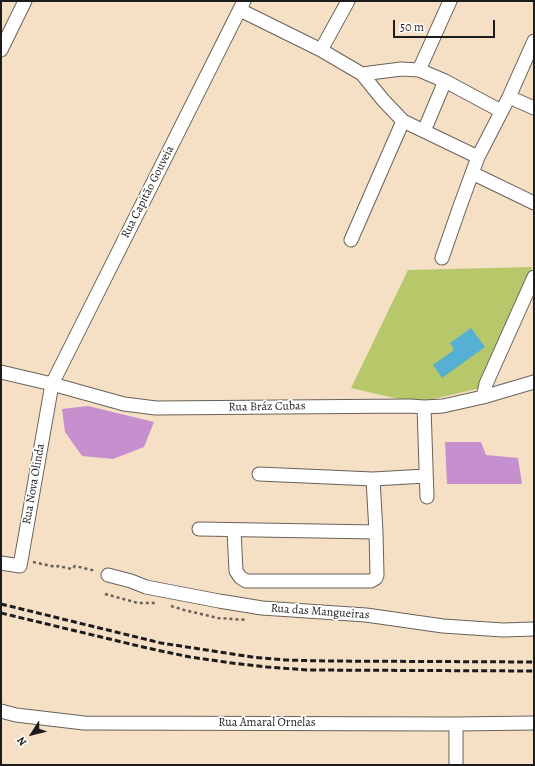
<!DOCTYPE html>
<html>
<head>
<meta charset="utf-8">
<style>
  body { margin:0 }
  #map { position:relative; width:535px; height:766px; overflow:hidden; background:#f5e0c6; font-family:Alegreya,serif }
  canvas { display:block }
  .frame { position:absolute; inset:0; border:2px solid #1c1c1c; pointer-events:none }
  .north { position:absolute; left:12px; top:714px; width:40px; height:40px; -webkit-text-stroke:3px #fff; paint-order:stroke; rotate:234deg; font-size:11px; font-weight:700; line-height:16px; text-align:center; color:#1c1c1c }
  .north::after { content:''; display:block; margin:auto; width:14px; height:18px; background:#1c1c1c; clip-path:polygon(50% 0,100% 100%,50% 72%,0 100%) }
  .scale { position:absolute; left:393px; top:20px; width:102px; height:18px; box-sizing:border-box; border:2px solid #1c1c1c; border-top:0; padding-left:5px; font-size:12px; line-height:14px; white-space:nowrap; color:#1c1c1c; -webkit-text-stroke:3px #fff; paint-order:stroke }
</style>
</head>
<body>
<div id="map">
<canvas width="535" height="766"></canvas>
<div class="frame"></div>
<div class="north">N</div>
<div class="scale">50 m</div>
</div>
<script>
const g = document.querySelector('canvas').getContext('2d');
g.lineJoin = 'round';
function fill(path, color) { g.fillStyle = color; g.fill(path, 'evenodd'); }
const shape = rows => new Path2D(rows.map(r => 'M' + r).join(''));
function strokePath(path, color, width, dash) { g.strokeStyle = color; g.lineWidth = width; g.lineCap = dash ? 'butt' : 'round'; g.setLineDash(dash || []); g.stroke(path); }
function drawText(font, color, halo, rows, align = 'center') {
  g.font = font + ' Alegreya,serif'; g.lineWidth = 3.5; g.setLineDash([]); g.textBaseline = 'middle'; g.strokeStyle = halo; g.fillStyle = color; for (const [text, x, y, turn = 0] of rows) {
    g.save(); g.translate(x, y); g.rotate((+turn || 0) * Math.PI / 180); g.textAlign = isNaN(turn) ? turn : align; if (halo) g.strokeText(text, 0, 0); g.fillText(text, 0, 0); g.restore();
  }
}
fill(shape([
  [532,267,481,388,416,403,351,388,408,270]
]), '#b7c86b');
fill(shape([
  [471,328,485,347,442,378,433,365,454,350,450,343]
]), '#55b0d3');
fill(shape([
  [88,406,154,422,144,447,113,459,82,456,65,432,62,409],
  [445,442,481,442,486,455,518,458,522,484,447,484]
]), '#c590cd');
const minor = shape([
  [240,10,321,50,362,74,383,100,403,121,478,157],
  [1,50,25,1],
  [321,50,348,1],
  [419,70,450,1],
  [362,74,401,69,419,70,445,81,501,111],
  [509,97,534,108],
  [424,131,445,81],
  [472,173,534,203],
  [351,240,403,121],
  [442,258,459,209,478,157,509,97,534,41],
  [1,372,52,384,124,404,156,408,410,406,424,407,443,406,483,397,534,382],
  [483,397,486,384,534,277],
  [424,407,427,497],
  [259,474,373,479,426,476],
  [199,529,376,532],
  [234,530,236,571,240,577,246,581,371,581,376,578,377,575,376,532,373,479],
  [1,563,20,566,52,384,244,1],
  [108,575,131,581,146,587,219,601,262,608,366,615,443,626,503,630,534,629],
  [1,711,16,715,84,723,456,724,534,723],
  [456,724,456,765]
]);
strokePath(minor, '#686158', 15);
strokePath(shape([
  [33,562,56,567,58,566,72,569,75,566,96,571],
  [105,594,138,603,157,603],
  [171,606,184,610,218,618,247,620]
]), '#686158', 2.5, [3, 3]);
strokePath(minor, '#fff', 13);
strokePath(shape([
  [1,604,161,643,252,657,285,660,325,661,534,662],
  [1,613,147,648,190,657,232,663,267,667,308,670,534,671]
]), '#1c1c1c', 3, [6, 3]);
drawText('12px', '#1c1c1c', '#fff', [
  ["Rua Capitão Gouveia",148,192,-63],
  ["Rua Bráz Cubas",267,407,-1],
  ["Rua Nova Olinda",34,484,-80],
  ["Rua das Mangueiras",320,612,4],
  ["Rua Amaral Ornelas",267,723]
]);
</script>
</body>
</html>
